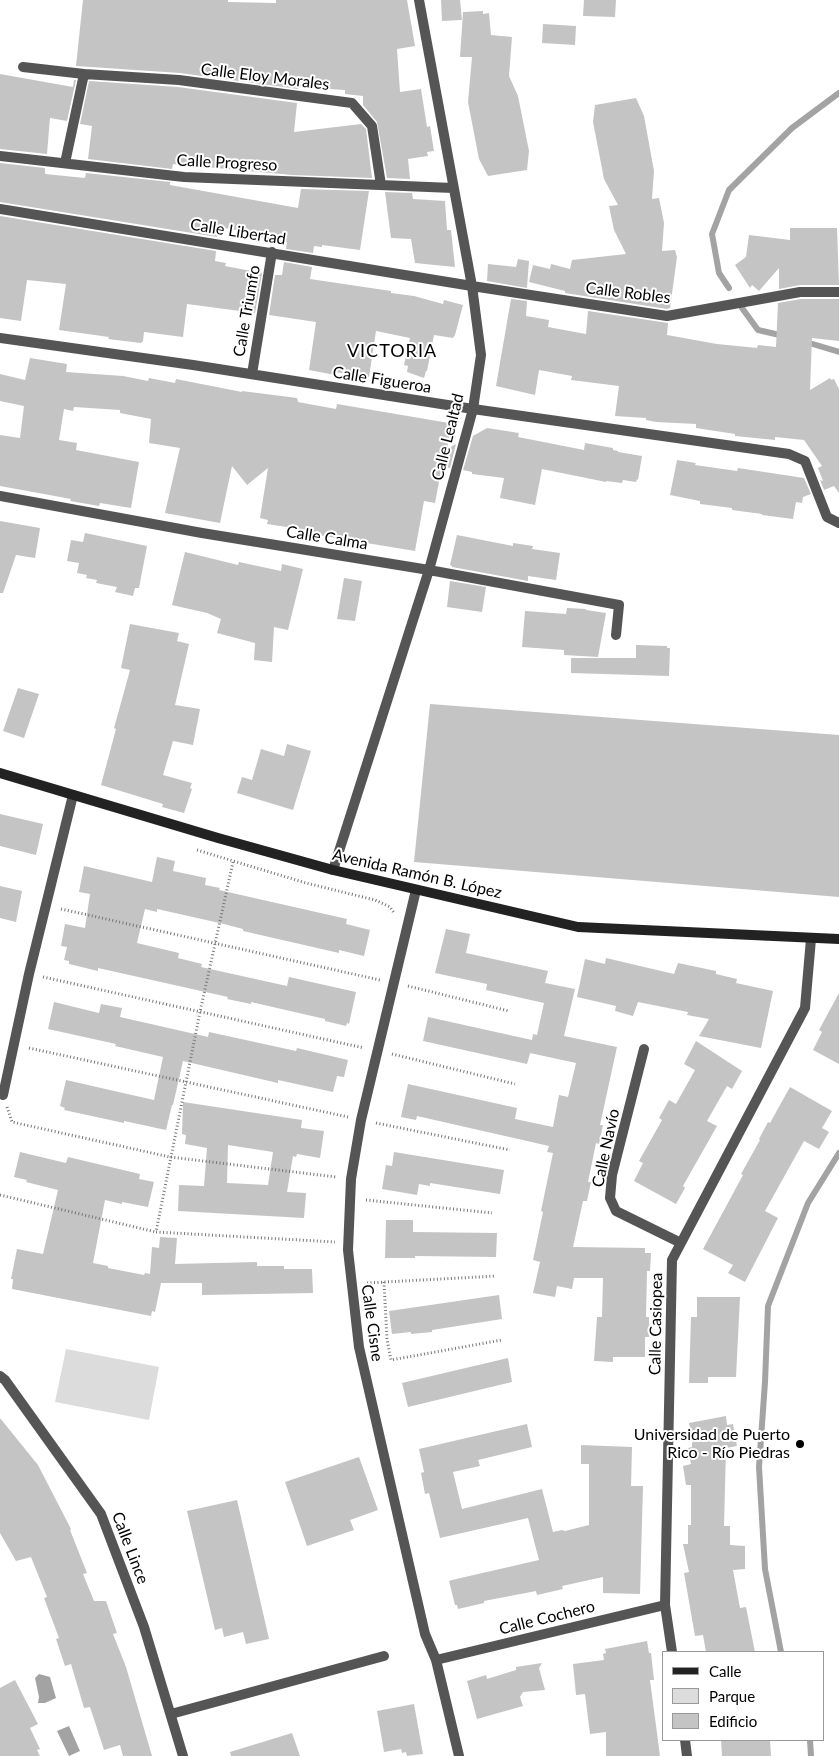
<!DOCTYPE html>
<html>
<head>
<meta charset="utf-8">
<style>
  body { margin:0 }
  #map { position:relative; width:839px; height:1756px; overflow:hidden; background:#fff; font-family:Lato,sans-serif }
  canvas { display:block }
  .legend { position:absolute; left:662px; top:1651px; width:162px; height:90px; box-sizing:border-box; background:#fff; border:1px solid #999; margin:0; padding:6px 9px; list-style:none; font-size:15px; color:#000 }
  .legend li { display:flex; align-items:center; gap:10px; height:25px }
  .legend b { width:25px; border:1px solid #999 }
</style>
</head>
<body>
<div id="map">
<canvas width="839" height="1756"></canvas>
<ul class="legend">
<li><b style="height:6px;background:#222"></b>Calle</li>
<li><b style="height:14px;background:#dcdcdc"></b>Parque</li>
<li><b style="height:14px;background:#c4c4c4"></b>Edificio</li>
</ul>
</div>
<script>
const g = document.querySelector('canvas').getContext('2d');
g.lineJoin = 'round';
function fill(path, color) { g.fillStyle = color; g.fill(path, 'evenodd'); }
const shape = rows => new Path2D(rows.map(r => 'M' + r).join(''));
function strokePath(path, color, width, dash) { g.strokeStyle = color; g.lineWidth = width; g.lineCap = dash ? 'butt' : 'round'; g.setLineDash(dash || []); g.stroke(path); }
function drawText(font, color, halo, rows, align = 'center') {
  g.font = font + ' Lato,sans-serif'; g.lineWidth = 4; g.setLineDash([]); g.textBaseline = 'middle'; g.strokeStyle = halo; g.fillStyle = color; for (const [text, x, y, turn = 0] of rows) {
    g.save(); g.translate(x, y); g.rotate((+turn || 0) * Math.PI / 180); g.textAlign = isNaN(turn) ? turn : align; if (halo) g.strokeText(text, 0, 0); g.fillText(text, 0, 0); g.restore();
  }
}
fill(shape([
  [66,1349,159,1367,149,1420,55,1402]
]), '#dcdcdc');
fill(shape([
  [39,1674,50,1677,56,1698,45,1703,38,1703,39,1697,35,1678],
  [69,1726,80,1751,69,1756,57,1731]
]), '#a3a3a3');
strokePath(shape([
  [729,288,719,273,712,234,729,190,792,128,839,93],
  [742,308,758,330,784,336],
  [806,342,839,352],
  [781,1652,765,1569,759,1467,765,1382,768,1306,808,1203,839,1153],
  [810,1740,811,1756]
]), '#a3a3a3', 6);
fill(shape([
  [83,0,228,0,228,2,276,3,276,0,407,0,415,46,397,49,400,92,421,89,427,127,430,126,434,151,427,152,428,156,408,159,410,179,387,178,377,122,363,105,363,96,345,94,345,90,298,87,298,89,180,73,76,66],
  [441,0,460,0,462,20,442,21],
  [584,0,616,0,615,17,583,16],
  [483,11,483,14,489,13,491,35,512,37,509,76,518,96,529,151,527,170,488,176,479,159,468,102,472,57,460,57,463,12],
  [543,24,576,26,575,45,542,43],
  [0,74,73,87,74,80,76,80,67,121,50,118,47,154,0,149],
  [89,81,178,87,297,103,294,132,361,124,366,129,372,178,292,175,173,164,172,169,88,159,92,126,80,124],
  [636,98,644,116,654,171,652,199,659,198,664,223,662,251,675,250,677,257,670,308,667,309,565,293,565,291,529,282,533,265,550,269,551,264,570,269,572,260,626,254,614,230,609,206,618,205,604,179,593,122,595,105],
  [0,163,45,168,45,174,85,178,86,173,170,182,170,185,298,208,301,189,369,191,360,250,322,245,322,247,314,246,313,253,286,249,287,242,253,236,253,233,218,227,217,237,0,202],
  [385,192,412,193,413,199,445,201,447,230,451,230,455,267,415,263,411,239,391,238],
  [0,216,216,251,215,261,226,263,225,266,262,273,255,313,187,304,183,337,144,332,143,341,141,343,108,339,109,337,59,330,66,284,27,280,21,321,0,318],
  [790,228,837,228,839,285,800,285,779,289,779,268,759,291,752,285,750,288,735,265,746,257,749,235,790,240],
  [518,259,529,261,527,288,487,281,488,264,516,267],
  [284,262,312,267,310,279,391,291,391,293,414,296,443,304,444,300,463,305,455,335,453,338,434,335,427,371,426,371,424,378,407,372,408,366,404,365,410,338,376,331,369,377,335,372,335,375,309,370,316,322,269,315,275,275,282,275],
  [511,299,527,301,526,316,549,320,548,327,586,334,588,311,668,323,667,335,717,344,757,348,758,345,776,347,778,303,801,299,839,299,839,341,812,338,810,390,830,378,831,380,834,379,839,389,839,493,834,486,824,490,820,480,823,481,818,468,822,466,804,440,775,437,775,440,735,436,735,434,696,428,696,424,656,422,646,420,646,418,615,416,619,386,571,380,572,376,539,370,535,395,496,386],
  [30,358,67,364,66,372,123,376,148,381,149,378,175,383,176,379,242,392,242,391,297,398,298,402,336,409,337,404,449,423,448,427,451,427,447,449,456,444,450,468,442,466,435,503,424,501,415,551,312,534,313,531,267,524,268,520,260,518,268,468,247,485,232,466,220,523,165,513,180,448,149,443,151,419,120,413,120,410,74,407,73,411,64,409,59,440,77,443,76,450,139,462,131,508,100,503,99,506,70,501,71,499,0,486,0,435,20,438,24,406,0,401,0,374,25,380],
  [487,428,519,433,518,437,584,450,585,443,613,448,613,450,618,451,618,452,642,456,638,480,637,479,636,482,623,480,622,483,606,481,606,482,542,469,535,505,500,498,504,478,472,474,472,472,463,470,473,436],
  [677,460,696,463,695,465,737,471,738,468,804,478,811,494,803,497,802,503,796,502,793,519,762,515,762,514,732,510,732,508,700,504,700,501,670,495],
  [0,521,40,528,35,558,16,555,3,593,0,593],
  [85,533,147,546,139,588,135,588,133,596,115,592,117,587,96,583,97,580,86,578,87,575,77,573,79,563,67,561,71,540,83,542],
  [457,535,513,546,513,543,533,546,532,549,560,553,556,580,528,576,528,581,452,567,452,566,450,565],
  [185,552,238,565,239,562,281,571,282,564,303,569,288,630,274,627,272,662,254,660,255,643,217,633,221,619,207,613,172,605],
  [344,578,362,581,355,621,337,619],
  [450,581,486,587,482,612,447,607],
  [567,608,586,609,586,610,606,613,598,657,564,655,564,650,522,647,525,611,566,614],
  [130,624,179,633,177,641,189,644,175,705,200,709,193,745,173,741,163,775,192,783,190,788,192,789,184,813,162,807,163,804,101,785,116,729,114,728,130,670,121,668],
  [636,645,667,646,667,648,670,648,669,676,571,673,571,658,636,658],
  [18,688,39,694,24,738,3,731],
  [430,704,839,735,839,897,414,862],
  [287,744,311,751,293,810,237,793,242,777,252,780,261,749,284,756],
  [0,814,43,824,36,855,0,846],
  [157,857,175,861,173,871,206,878,205,885,220,888,219,890,347,919,346,924,370,930,364,956,339,950,339,953,243,931,243,929,224,924,157,909,157,912,145,909,137,943,179,953,178,958,202,964,201,967,287,986,289,977,356,992,349,1024,347,1023,346,1026,325,1021,325,1019,251,1002,251,1004,227,999,228,997,98,968,98,971,69,964,69,961,64,960,67,947,61,946,65,924,85,928,90,894,79,892,84,866,152,882],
  [0,886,22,891,16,922,0,918],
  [446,929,470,934,466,953,548,971,545,983,575,989,564,1036,617,1047,600,1125,603,1125,599,1144,596,1143,588,1182,591,1182,587,1201,583,1201,573,1247,645,1248,645,1253,651,1253,650,1271,647,1271,646,1317,649,1317,649,1337,645,1337,645,1357,613,1357,613,1362,594,1361,597,1317,602,1317,603,1278,574,1278,572,1289,557,1286,555,1297,533,1293,540,1262,533,1260,543,1212,541,1211,553,1153,547,1152,549,1146,417,1116,416,1120,401,1117,408,1084,517,1108,515,1119,553,1127,559,1095,568,1097,576,1063,530,1053,531,1050,527,1064,423,1041,428,1017,532,1040,533,1034,537,1035,544,1003,486,990,487,984,435,973],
  [606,958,674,974,678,963,716,971,716,974,737,979,736,983,773,991,761,1048,699,1036,709,1019,687,1015,688,1012,638,1002,633,1016,615,1011,616,1006,577,997,585,959,605,964],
  [839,993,839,1064,813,1050,822,1032,819,1030],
  [54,1002,99,1013,101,1004,122,1008,120,1017,208,1037,209,1032,296,1051,297,1048,348,1060,344,1077,337,1076,333,1092,278,1080,278,1083,183,1061,173,1105,172,1105,166,1130,124,1121,124,1123,64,1110,65,1108,60,1106,66,1080,154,1100,163,1057,115,1046,116,1044,48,1029],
  [696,1041,742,1071,732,1089,727,1086,707,1121,717,1126,683,1186,685,1188,676,1204,634,1181,643,1163,639,1161,662,1120,659,1118,669,1100,676,1104,695,1070,684,1064],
  [790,1087,832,1111,822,1128,829,1132,819,1149,804,1141,765,1211,778,1218,745,1282,728,1273,733,1265,703,1249,743,1175,741,1174,760,1140,759,1139,768,1122,770,1123],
  [183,1102,302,1120,301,1128,324,1131,320,1158,297,1154,296,1157,293,1156,287,1192,306,1193,304,1218,178,1211,179,1185,204,1186,207,1148,185,1144,186,1135,182,1134],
  [228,1145,273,1152,268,1185,227,1183],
  [20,1152,66,1163,68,1157,140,1174,139,1179,154,1182,148,1207,122,1202,122,1204,105,1200,93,1263,108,1266,108,1268,144,1275,145,1273,150,1274,152,1247,159,1248,160,1237,177,1238,175,1264,257,1262,257,1266,284,1266,284,1269,312,1269,313,1293,202,1295,202,1283,161,1283,155,1312,152,1311,151,1316,12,1289,13,1279,11,1279,17,1249,43,1254,58,1190,26,1182,27,1180,14,1177],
  [394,1152,504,1170,500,1194,430,1183,430,1186,419,1184,417,1195,382,1189,386,1165,392,1166],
  [386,1220,413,1220,413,1232,497,1233,496,1257,415,1256,415,1258,385,1258],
  [499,1295,502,1319,432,1330,432,1332,411,1334,411,1332,392,1334,389,1311],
  [697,1297,740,1297,736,1377,708,1377,708,1383,689,1383,691,1317,697,1317],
  [508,1358,512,1382,408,1407,402,1383],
  [726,1416,727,1425,733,1424,737,1446,726,1448,724,1526,730,1526,730,1545,745,1546,745,1569,733,1570,740,1608,746,1607,755,1652,706,1652,703,1635,695,1636,684,1573,689,1572,683,1544,688,1544,688,1525,691,1525,691,1485,686,1485,683,1466,691,1464,688,1448,692,1447,692,1443,693,1442,689,1423],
  [0,1418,38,1465,71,1529,70,1530,87,1573,83,1574,94,1601,106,1601,117,1633,113,1634,126,1667,152,1756,123,1756,120,1745,104,1750,90,1707,84,1708,71,1664,65,1666,56,1639,59,1638,44,1598,47,1597,31,1557,16,1561,0,1533],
  [527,1424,532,1447,478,1460,480,1466,453,1472,462,1509,542,1489,553,1532,562,1530,565,1531,589,1525,589,1464,581,1464,581,1445,632,1447,631,1486,643,1486,640,1594,603,1593,603,1577,562,1586,563,1589,537,1595,536,1591,484,1601,484,1603,458,1609,457,1605,455,1605,449,1581,452,1580,539,1560,528,1518,440,1538,429,1493,425,1494,421,1473,424,1472,419,1449],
  [359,1457,378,1510,350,1520,354,1530,307,1546,285,1482],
  [237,1500,269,1639,246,1644,243,1632,224,1637,222,1628,215,1630,187,1511],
  [647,1641,649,1653,651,1653,654,1680,650,1680,660,1756,606,1756,606,1732,590,1734,585,1694,576,1695,573,1664,604,1660,603,1654,606,1653,605,1649],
  [542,1663,539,1668,545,1690,523,1692,520,1697,523,1706,477,1719,467,1681,486,1675,487,1679,516,1670,516,1667],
  [15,1680,38,1724,30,1728,40,1749,37,1750,40,1756,0,1756,0,1688],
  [414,1704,423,1754,407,1756,406,1752,402,1753,401,1749,384,1752,377,1711],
  [292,1733,300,1756,231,1756,230,1752],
  [721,1740,770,1740,771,1756,722,1756]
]), '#c4c4c4');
strokePath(shape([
  [197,850,306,883,375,900,390,907,394,913],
  [233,862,200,1012,156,1232,335,1242],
  [61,909,380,980],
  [43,977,364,1048],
  [408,986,509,1011],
  [29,1048,348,1117],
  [392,1054,515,1084],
  [7,1107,12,1122,170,1157,336,1177],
  [376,1123,510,1150],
  [0,1195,156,1232],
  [366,1200,492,1213],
  [384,1282,387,1339,391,1360,502,1340],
  [367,1283,496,1276]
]), '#777', 3, [1, 2.5]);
strokePath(shape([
  [171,1714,384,1656]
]), '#555', 10);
strokePath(shape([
  [23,67,84,74,179,80,352,103,372,126,381,185],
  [0,156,184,177,453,188],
  [65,163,84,74],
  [0,209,472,286,667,316,800,292,839,292],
  [0,338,193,365,473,409,789,454,805,461,827,517,839,523],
  [252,374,272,252],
  [0,496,202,533,429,570,619,605,616,635],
  [333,870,429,570,473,409,481,355,472,286,419,0],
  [416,890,361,1120,351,1179,348,1250,359,1347,425,1634,436,1660,459,1756],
  [644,1049,612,1175,610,1198,616,1211,681,1243],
  [3,1095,29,974,73,795],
  [0,1376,5,1380,101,1514,144,1627,183,1756],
  [672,1652,665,1605,672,1260,805,1008,811,939],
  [436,1660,665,1605],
  [685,1740,687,1756]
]), '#555', 10);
strokePath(shape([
  [0,773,218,838,333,870,578,927,839,939]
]), '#222', 10);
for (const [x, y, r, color] of [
  [800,1444,5,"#000"]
]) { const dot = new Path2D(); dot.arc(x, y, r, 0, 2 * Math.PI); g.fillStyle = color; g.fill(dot); strokePath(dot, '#fff', 2); }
drawText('16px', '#000', '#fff', [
  ["Calle Eloy Morales",265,77,7],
  ["Calle Progreso",227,163,3],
  ["Calle Libertad",238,232,9],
  ["Calle Robles",628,293,7],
  ["Calle Triumfo",247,311,-80],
  ["Calle Figueroa",382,380,9],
  ["Calle Lealtad",448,437,-76],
  ["Calle Calma",327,538,9],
  ["Avenida Ramón B. López",417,874,13],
  ["Calle Navío",606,1148,-78],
  ["Calle Cisne",372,1323,82],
  ["Calle Casiopea",656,1324,-89],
  ["Calle Lince",130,1548,69],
  ["Calle Cochero",547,1618,-14]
]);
drawText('16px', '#000', '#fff', [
  ["Universidad de Puerto",790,1435],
  ["Rico - Río Piedras",790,1453]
], 'right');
g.letterSpacing = '1px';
drawText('18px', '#000', '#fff', [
  ["VICTORIA",392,351]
]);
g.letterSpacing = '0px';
</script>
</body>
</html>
